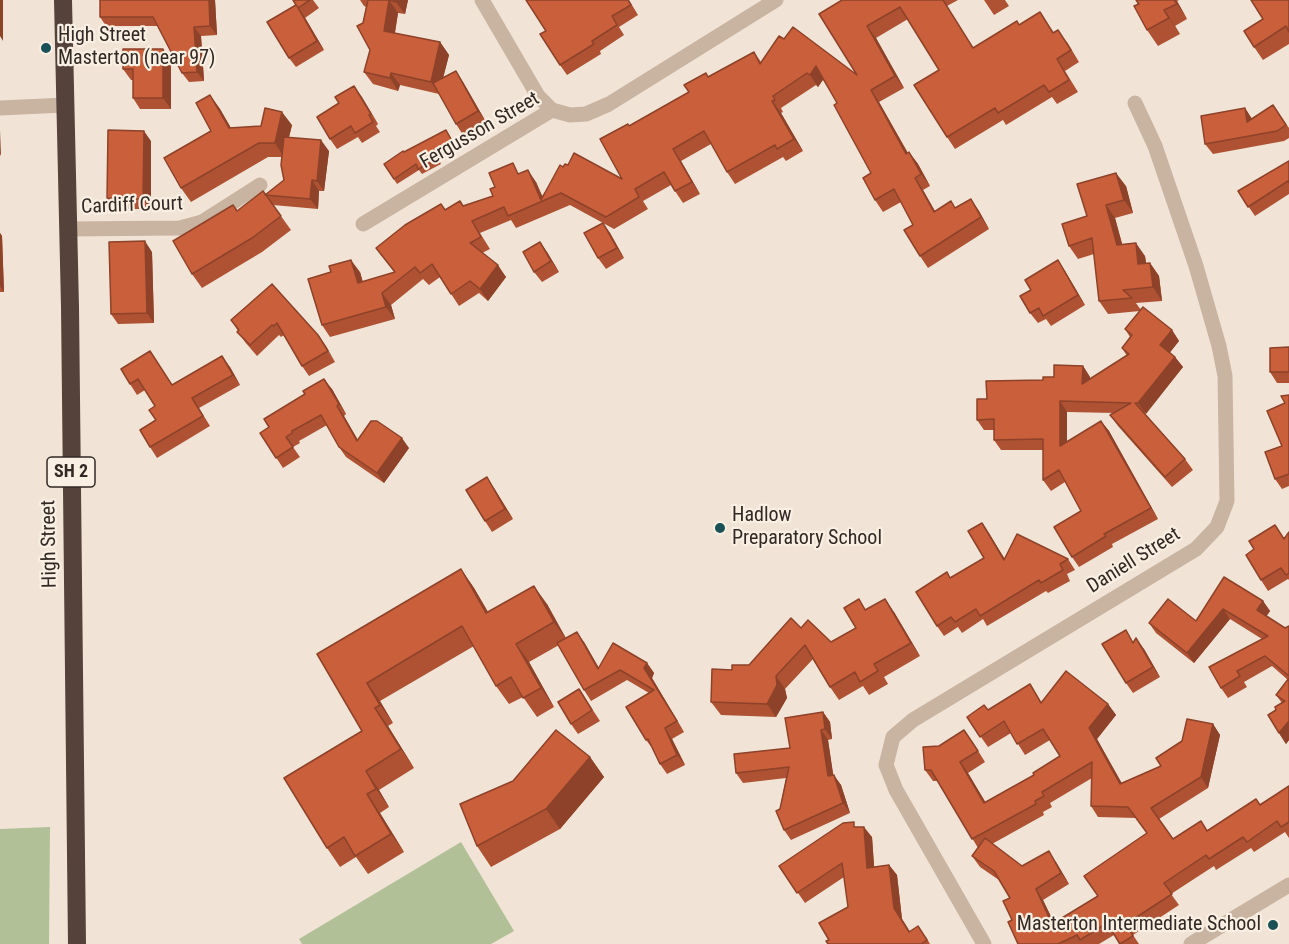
<!DOCTYPE html>
<html>
<head>
<meta charset="utf-8">
<style>
  body { margin:0 }
  canvas { display:block; background:#f1e4d6 }
</style>
</head>
<body>
<canvas width="1289" height="944"></canvas>
<script>
const g = document.querySelector('canvas').getContext('2d');
g.lineJoin = 'round';
function fill(path, color) { g.fillStyle = color; g.fill(path, 'evenodd'); }
const shape = rows => new Path2D(rows.map(r => 'M' + r).join(''));
function strokePath(path, color, width, dash) { g.strokeStyle = color; g.lineWidth = width; g.lineCap = dash ? 'butt' : 'round'; g.setLineDash(dash || []); g.stroke(path); }
function drawText(font, color, halo, rows, align = 'center') {
  g.font = font + ' "Roboto Condensed",sans-serif'; g.lineWidth = 4.5; g.setLineDash([]); g.textBaseline = 'middle'; g.strokeStyle = halo; g.fillStyle = color; for (const [text, x, y, turn = 0] of rows) {
    g.save(); g.translate(x, y); g.rotate((+turn || 0) * Math.PI / 180); g.textAlign = isNaN(turn) ? turn : align; if (halo) g.strokeText(text, 0, 0); g.fillText(text, 0, 0); g.restore();
  }
}
fill(shape([
  [50,827,49,944,0,944,0,829],
  [461,842,514,931,491,944,302,944,299,939]
]), '#b1c096');
strokePath(shape([
  [482,0,538,96,552,110,570,115,586,114,609,104,776,0],
  [0,108,65,105],
  [363,224,552,110],
  [68,229,180,228,202,222,260,185],
  [984,944,896,790,886,765,893,737,913,720,1196,549,1217,527,1227,501,1225,376,1219,346,1196,266,1155,146,1135,103],
  [1191,944,1289,885]
]), '#c9b4a2', 15);
strokePath(shape([
  [63,0,70,307,77,944]
]), '#55433b', 18);
fill(shape([
  [100,0,215,0,217,35,201,36,204,81,189,82,182,73,158,26,106,26,100,17],
  [293,0,313,0,319,8,305,18,304,16,324,50,296,67,289,58,296,5],
  [360,0,408,0,405,14,398,13,395,33,440,42,449,55,443,78,456,71,463,82,486,122,463,135,456,124,439,94,400,85,398,91,373,84,364,72,370,50,363,23,366,7,364,6],
  [526,0,629,0,638,15,619,27,624,35,600,51,601,54,567,75,560,65,546,31],
  [842,0,958,0,947,6,973,48,1019,25,1040,12,1054,33,1067,42,1079,62,1065,71,1078,92,1057,104,1052,97,1006,125,1003,120,955,149,947,137,939,70,908,19,876,38,904,88,879,102,908,153,909,152,918,164,930,186,923,190,935,211,956,208,971,199,979,211,989,229,928,268,920,256,913,225,901,202,883,212,875,200,871,173,837,103,823,80,818,87,816,85,781,108,783,112,781,113,803,151,786,161,783,157,735,184,727,172,711,144,681,161,700,194,683,203,671,185,643,201,648,209,614,229,570,205,516,228,511,220,480,233,490,249,482,253,506,277,488,301,479,293,459,306,440,277,429,285,423,279,391,305,395,319,330,337,322,325,360,272,363,282,395,273,376,248,445,210,463,206,493,196,495,187,520,173,536,182,542,196,563,167,568,165,622,179,629,126,689,92,709,76,754,52,761,62,784,39,857,75],
  [984,0,1005,0,1009,6,994,15],
  [1136,0,1179,0,1177,1,1187,19,1175,26,1180,34,1158,46,1147,30],
  [1289,0,1289,44,1263,60,1254,47,1263,19],
  [163,49,171,60,171,109,140,109,133,98,133,80,131,80,123,69],
  [354,86,378,124,376,126,380,132,362,143,358,137,337,149,330,139,339,103],
  [210,95,220,109,231,128,292,125,289,137,329,151,324,191,319,191,318,209,273,205,291,230,262,252,202,288,192,274,233,205,237,211,265,195,284,180,282,157,268,157,191,202,181,188,211,131],
  [1273,105,1289,128,1289,138,1284,141,1213,154,1205,144,1245,108,1252,119],
  [446,130,456,146,438,158,441,164,422,174,419,170,397,184,384,164],
  [151,141,151,209,114,209,107,198],
  [1289,161,1289,194,1255,216,1238,191],
  [1126,186,1133,213,1115,218,1122,244,1145,256,1146,263,1150,263,1159,276,1162,301,1136,303,1141,310,1172,330,1179,341,1170,352,1175,357,1183,367,1145,414,1185,459,1193,470,1172,487,1118,426,1110,415,1115,413,1067,412,1067,442,1101,421,1109,431,1158,519,1112,544,1113,547,1079,567,1072,557,1081,511,1065,482,1051,491,1043,480,1043,450,1001,450,994,440,994,430,984,430,977,420,987,399,1054,377,1083,366,1090,377,1090,379,1127,356,1122,348,1130,337,1125,329,1140,311,1108,314,1099,301,1094,254,1078,259,1069,246,1087,216],
  [603,223,610,233,624,258,606,269,598,258],
  [0,233,2,236,4,292,0,292],
  [152,252,154,323,118,324,111,314],
  [547,252,559,272,542,282,534,272],
  [1058,260,1065,271,1085,305,1051,326,1046,319,1038,323,1030,313,1031,290],
  [272,284,318,335,335,362,309,376,302,366,284,335,281,337,279,335,257,356,245,342,231,320],
  [1289,347,1289,383,1277,383,1270,372],
  [150,351,172,385,230,367,240,385,199,408,210,426,157,458,150,447,156,420,155,406,145,390,137,395,130,384],
  [332,389,346,414,344,416,358,440,409,448,384,483,346,457,339,447,327,425,299,441,300,443,293,447,300,457,283,468,260,433],
  [1289,395,1289,486,1282,489,1275,479,1282,446,1285,403],
  [494,488,513,519,492,532,485,521],
  [982,523,1005,559,1068,559,1075,570,1067,574,1070,581,1048,593,1046,591,987,626,983,619,962,633,958,627,944,636,937,626,951,577,984,558],
  [1289,532,1289,580,1288,579,1268,591,1261,580,1254,549,1284,538],
  [461,569,474,588,488,612,547,604,566,638,584,642,599,668,647,663,654,673,652,678,684,732,672,739,685,765,667,774,660,764,653,749,646,740,649,693,627,680,591,701,584,690,559,645,529,662,554,707,537,717,523,697,509,704,496,686,474,646,380,701,393,723,388,726,414,768,379,790,389,807,380,813,404,852,368,874,356,857,340,867,327,848,362,731,317,654],
  [1224,577,1263,601,1270,611,1266,616,1285,628,1289,626,1289,740,1286,744,1279,733,1276,710,1282,703,1276,695,1288,680,1272,666,1244,682,1247,687,1228,698,1221,688,1262,639,1230,619,1194,663,1156,633,1149,623,1196,621],
  [859,599,866,610,894,612,920,656,884,677,888,684,869,695,863,686,839,700,830,687,813,659,785,689,787,698,776,717,721,715,711,702,732,670,749,665,801,628,831,642,856,628],
  [1133,642,1144,649,1160,677,1133,693,1126,683],
  [579,689,600,721,578,734,571,724],
  [1037,695,1041,702,1108,704,1116,715,1097,739,1121,783,1161,766,1213,724,1220,735,1208,788,1159,819,1173,839,1201,821,1207,830,1260,804,1289,786,1289,838,1285,832,1254,852,1251,848,1216,870,1214,866,1171,894,1179,905,1133,935,1139,944,1119,944,1114,935,1099,944,1018,944,1012,920,1010,898,999,880,980,867,972,856,978,848,938,781,933,781,925,770,939,746,972,741,985,762,968,773,985,802,1034,775,1060,756,1050,740,1025,755,1011,733,988,747,967,717],
  [1092,778,1091,806,1098,817,1136,818,1147,833,1098,896,1054,923,1043,900,1069,884,1056,862,1022,866,992,844,1044,815,1043,812,1052,807,1050,803],
  [823,712,830,722,832,739,828,740,833,775,841,785,850,813,791,840,784,830,780,809,786,778,743,783,736,773,790,748],
  [590,757,604,777,560,829,491,867,477,846],
  [857,827,872,837,874,867,889,865,897,875,902,919,910,932,926,937,930,944,828,944,829,940,848,907,844,877,805,903,779,866]
]), '#ae5233');
fill(shape([
  [0,0,3,0,3,41,0,36],
  [209,0,215,0,217,35,210,26],
  [389,0,398,13,393,44,384,31],
  [396,0,408,0,405,14,396,2],
  [1174,0,1177,1,1187,19,1177,4],
  [297,6,304,16,324,50,317,41],
  [1164,10,1175,26,1180,34,1169,18],
  [867,26,876,38,904,88,895,76],
  [194,27,201,36,204,81,197,72],
  [440,42,449,55,439,94,431,82],
  [163,49,171,60,171,109,163,98],
  [816,66,824,78,818,87,810,75],
  [456,71,463,82,486,122,478,111],
  [391,73,400,85,398,91,390,78],
  [354,86,362,97,378,124,371,114],
  [871,90,879,102,915,166,906,154],
  [210,95,220,109,239,142,229,128],
  [772,101,781,113,803,151,794,139],
  [1245,108,1252,119,1247,122],
  [282,112,292,125,284,157,275,143],
  [0,129,0,130,1,156,0,154],
  [144,131,151,141,151,209,143,199],
  [321,140,329,151,324,191,317,181],
  [673,149,681,161,700,194,692,182],
  [909,152,918,164,930,186,921,174],
  [528,170,536,182,544,200,542,201],
  [1116,173,1126,186,1133,213,1124,200],
  [915,178,923,190,942,224,934,212],
  [312,180,319,191,318,209,310,199],
  [971,199,979,211,989,229,981,217],
  [1106,205,1115,218,1126,258,1117,245],
  [603,223,610,233,624,258,617,248],
  [0,233,2,236,4,292,0,286],
  [145,241,152,252,154,323,147,313],
  [540,242,547,252,559,272,551,261],
  [1136,243,1145,256,1148,277,1138,264],
  [351,260,360,272,366,295,358,283],
  [1058,260,1065,271,1085,305,1078,295],
  [1150,263,1159,276,1162,301,1153,287],
  [498,265,506,277,488,301,480,289],
  [382,293,391,305,395,319,386,307],
  [1172,330,1179,341,1168,355,1160,345],
  [318,335,326,346,335,362,328,351],
  [222,356,230,367,240,385,233,375],
  [1175,357,1183,367,1146,414,1138,403],
  [1083,366,1090,377,1089,394,1082,384],
  [324,379,332,389,346,414,339,404],
  [1060,401,1067,412,1067,457,1060,446],
  [337,406,344,416,364,451,357,441],
  [1101,421,1109,431,1158,519,1151,508],
  [402,438,409,448,384,483,377,473],
  [487,477,494,488,513,519,505,509],
  [982,523,989,533,1011,570,1004,560],
  [461,569,474,588,499,631,486,613],
  [534,586,547,604,567,641,554,622],
  [885,599,894,612,920,656,911,643],
  [1263,601,1270,611,1264,620,1257,610],
  [1223,609,1230,619,1194,663,1187,653],
  [577,632,584,642,605,679,598,669],
  [1136,638,1144,649,1160,677,1153,667],
  [516,644,529,662,554,707,541,688],
  [647,663,654,673,652,678,684,732,644,668],
  [776,676,785,689,787,698,776,717,767,704],
  [367,683,380,701,393,723,380,705],
  [1108,704,1116,715,1097,739,1128,794,1120,784,1089,728],
  [375,708,388,726,414,768,401,749],
  [823,712,830,722,832,739,825,729],
  [1289,721,1289,740,1286,744,1279,733],
  [1213,724,1220,735,1208,788,1201,777],
  [665,728,672,739,685,765,677,755],
  [821,730,828,740,835,786,828,776],
  [590,757,604,777,560,829,546,809],
  [960,762,968,773,992,813,984,803],
  [366,771,379,790,389,807,376,789],
  [834,775,841,785,850,813,843,803],
  [367,794,380,813,404,852,391,834],
  [864,827,872,837,875,878,867,868],
  [1049,851,1056,862,1069,884,1061,873],
  [889,865,897,875,902,919,917,942,894,908],
  [1036,889,1043,900,1060,935,1052,924]
]), '#8d4229');
const building = shape([
  [100,0,209,0,210,26,194,27,197,72,182,73,153,17,100,17,100,0],
  [293,0,310,0,298,8,297,6,317,41,289,58,267,22,296,5,293,0],
  [368,0,396,0,396,2,389,0,384,31,440,42,431,82,391,73,390,78,364,72,370,50,357,26,363,23,368,0],
  [526,0,628,0,631,5,612,16,617,25,592,41,594,44,560,65,540,34,546,31,526,0],
  [842,0,943,0,973,48,1017,21,1019,25,1040,12,1053,33,1058,30,1071,50,1057,59,1069,80,1049,92,1044,85,998,113,995,108,947,137,914,85,939,70,900,7,867,26,895,76,871,90,906,154,909,152,921,174,915,178,934,212,951,201,955,208,971,199,981,217,920,256,904,230,913,225,894,189,875,200,863,178,871,173,834,105,837,103,816,66,810,75,807,73,773,96,775,100,772,101,794,139,777,149,775,145,727,172,704,131,673,149,692,182,675,191,664,172,635,189,639,197,606,217,561,193,508,216,504,207,472,221,481,237,470,243,498,265,480,289,470,281,451,294,432,264,420,273,415,267,382,293,386,307,322,325,308,279,331,272,329,266,351,260,358,283,395,272,376,248,405,225,441,204,445,210,460,201,463,206,493,196,490,189,495,187,489,173,513,163,518,174,528,170,541,200,560,165,563,167,565,164,568,165,574,153,622,179,600,139,628,124,629,126,689,92,684,85,706,73,708,77,754,52,760,64,779,36,784,39,793,27,857,75,819,14,842,0],
  [1136,0,1174,0,1177,4,1164,10,1169,18,1147,30,1134,6,1139,4,1136,0],
  [1251,0,1289,0,1289,32,1286,26,1254,47,1244,31,1263,19,1251,0],
  [123,49,163,49,163,98,133,98,133,69,123,69,123,49],
  [456,71,478,111,456,124,433,83,456,71],
  [354,86,371,114,369,115,373,122,355,133,351,126,330,139,317,117,339,103,335,97,354,86],
  [210,95,229,128,261,126,265,108,282,112,275,143,259,143,181,188,164,158,211,131,196,103,210,95],
  [1273,105,1286,125,1277,131,1205,144,1201,116,1245,108,1247,122,1273,105],
  [108,130,144,131,143,199,107,198,108,130],
  [446,130,452,141,434,153,437,159,418,169,416,164,394,179,384,164,403,151,404,152,446,130],
  [284,137,321,140,317,181,312,180,310,199,265,195,284,180,281,165,284,137],
  [1289,161,1289,183,1288,181,1248,207,1238,191,1289,161],
  [1116,173,1124,200,1106,205,1117,245,1136,243,1138,264,1150,263,1153,287,1123,290,1132,298,1099,301,1092,238,1069,246,1062,224,1087,216,1077,184,1116,173],
  [263,191,281,216,252,238,192,274,173,241,233,205,237,211,263,191],
  [603,223,617,248,598,258,584,233,603,223],
  [145,241,147,313,111,314,109,242,145,241],
  [540,242,551,261,534,272,523,252,540,242],
  [1058,260,1078,295,1043,316,1039,308,1030,313,1020,296,1031,290,1025,280,1058,260],
  [272,284,318,335,328,351,302,366,277,323,274,326,272,325,250,345,237,332,239,330,231,320,272,284],
  [1143,307,1172,330,1160,345,1175,357,1138,403,1135,403,1185,459,1165,477,1110,415,1131,403,1060,401,1060,446,1101,421,1151,508,1104,534,1106,536,1072,557,1054,527,1081,511,1059,470,1043,480,1043,439,994,440,994,419,977,420,977,399,987,399,986,381,1043,380,1043,377,1054,377,1054,365,1083,366,1082,384,1129,354,1122,348,1132,335,1125,329,1143,307],
  [1289,347,1289,372,1270,372,1270,348,1289,347],
  [150,351,172,385,222,356,233,375,192,398,203,416,150,447,140,430,156,420,149,410,155,406,138,379,130,384,121,369,150,351],
  [324,379,339,404,337,406,357,441,371,421,377,421,402,438,377,473,339,447,321,415,292,431,292,433,286,437,293,447,276,458,260,433,269,427,264,419,305,394,303,391,324,379],
  [1289,395,1289,474,1275,479,1265,452,1282,446,1267,411,1285,403,1281,396,1289,395],
  [487,477,505,509,485,521,466,490,487,477],
  [982,523,1004,560,1017,534,1068,559,1060,564,1063,570,1041,583,1039,580,980,616,976,609,955,622,951,617,937,626,916,592,947,572,950,578,984,558,968,531,982,523],
  [1275,525,1284,539,1289,532,1289,573,1286,575,1281,568,1261,580,1246,555,1254,549,1249,541,1275,525],
  [461,569,486,613,534,586,554,622,516,644,541,688,523,698,511,677,496,686,462,626,367,683,380,705,375,708,401,749,366,771,376,789,367,794,391,834,355,856,344,837,327,848,284,778,362,731,317,654,461,569],
  [1224,577,1263,601,1257,610,1285,628,1289,626,1289,676,1265,656,1237,671,1240,676,1221,688,1209,667,1268,636,1223,609,1187,653,1149,623,1168,599,1196,621,1224,577],
  [859,599,865,610,885,599,911,643,874,664,878,671,860,682,855,672,830,687,805,645,776,676,777,685,767,704,711,702,712,669,732,670,732,665,749,665,791,618,801,628,808,620,831,642,856,628,844,608,859,599],
  [1126,630,1133,643,1136,638,1153,667,1126,683,1102,644,1126,630],
  [577,632,598,669,613,643,647,663,644,668,677,721,665,728,677,755,660,764,648,739,646,740,626,707,654,690,620,670,584,690,557,643,577,632],
  [1066,671,1108,704,1089,728,1120,784,1161,766,1156,758,1182,741,1187,719,1213,724,1201,777,1151,808,1173,839,1201,821,1207,831,1256,799,1260,805,1289,786,1289,822,1281,827,1277,821,1247,842,1243,837,1209,859,1206,855,1164,883,1172,894,1126,924,1133,936,1120,944,1107,923,1080,940,1077,935,1058,944,1018,944,1008,922,1012,920,1003,901,1010,898,994,871,972,856,985,838,1022,866,1049,851,1061,873,1036,889,1052,924,1098,896,1084,876,1147,833,1128,807,1091,806,1092,762,1042,792,1044,796,1035,801,1036,804,972,839,931,770,925,770,923,747,939,746,964,730,978,751,960,762,984,803,1034,775,1033,773,1060,756,1043,729,1017,744,1004,721,980,737,967,717,984,705,988,710,1030,684,1041,703,1066,671],
  [1289,678,1289,721,1279,733,1268,715,1276,710,1275,707,1285,701,1276,695,1289,678],
  [579,689,592,710,571,724,558,702,579,689],
  [823,712,825,729,821,730,828,776,834,775,843,803,784,830,776,811,780,809,789,767,736,773,734,754,790,748,785,718,823,712],
  [556,730,590,757,546,809,477,846,460,804,513,781,556,730],
  [854,822,854,827,864,827,867,868,889,865,894,908,909,932,918,926,927,940,921,944,828,944,826,941,829,940,819,923,848,907,842,863,797,893,779,866,843,823,854,822]
]);
fill(building, '#ca5f3b');
strokePath(building, '#8d4229', 1.5);
for (const [x, y, r, color] of [
  [46,48,6,"#195156"],
  [720,528,6,"#195156"],
  [1273,925,6,"#195156"]
]) { const dot = new Path2D(); dot.arc(x, y, r, 0, 2 * Math.PI); g.fillStyle = color; g.fill(dot); strokePath(dot, '#f9efe2', 2); }
for (const [x, y, w] of [
  [71,472,48]
]) { const box = new Path2D(); box.roundRect(x - w / 2, y - 15, w, 30, 4.5); g.fillStyle = '#f9efe2'; g.fill(box); strokePath(box, '#332924', 1.5); }
drawText('bold 18px', '#332924', null, [
  ["SH 2",71,472]
]);
drawText('20px', '#332924', '#f9efe2', [
  ["High Street",58,36],
  ["Masterton (near 97)",58,59],
  ["Hadlow",732,516],
  ["Preparatory School",732,539],
  ["Masterton Intermediate School",1261,925,"right"]
], 'left');
drawText('20px', '#332924', '#f9efe2', [
  ["Fergusson Street",480,131,-30],
  ["Cardiff Court",132,206,-2],
  ["High Street",50,544,-91],
  ["Daniell Street",1134,561,-32]
]);
</script>
</body>
</html>
